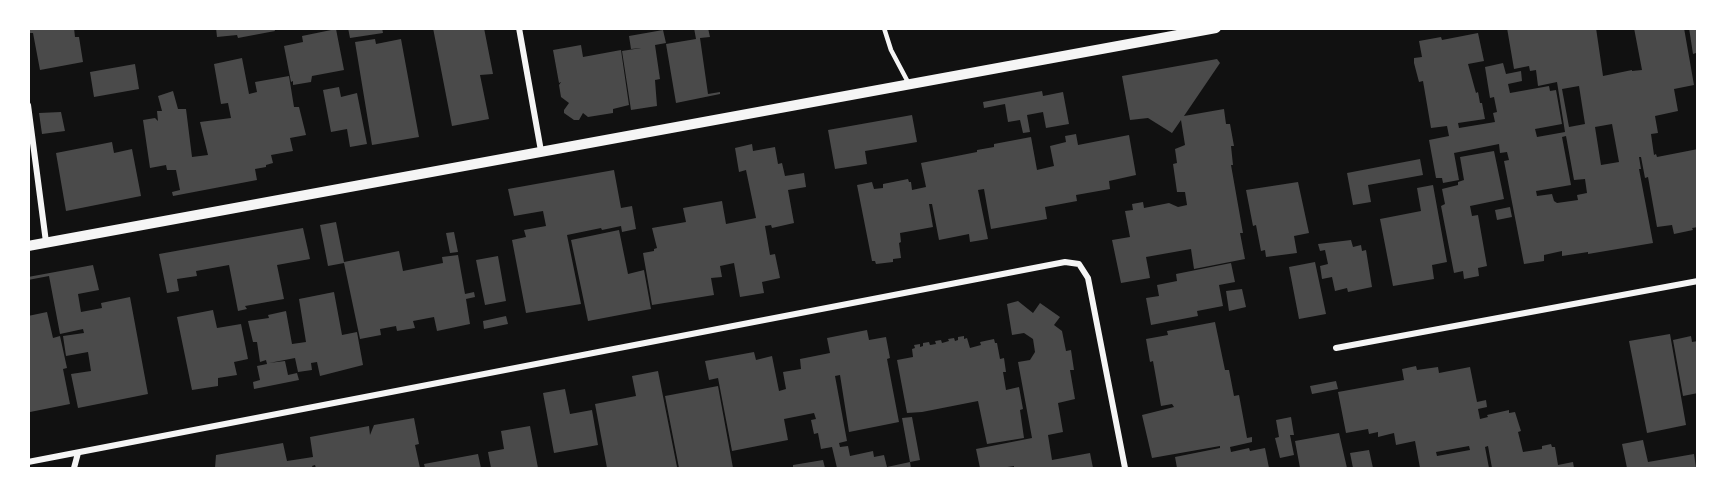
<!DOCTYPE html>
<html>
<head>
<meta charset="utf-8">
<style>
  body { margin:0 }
  #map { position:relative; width:1726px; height:497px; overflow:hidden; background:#111; font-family:Overpass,sans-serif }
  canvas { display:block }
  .frame { position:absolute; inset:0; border:30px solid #fff; pointer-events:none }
</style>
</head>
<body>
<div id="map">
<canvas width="1726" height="497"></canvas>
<div class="frame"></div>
</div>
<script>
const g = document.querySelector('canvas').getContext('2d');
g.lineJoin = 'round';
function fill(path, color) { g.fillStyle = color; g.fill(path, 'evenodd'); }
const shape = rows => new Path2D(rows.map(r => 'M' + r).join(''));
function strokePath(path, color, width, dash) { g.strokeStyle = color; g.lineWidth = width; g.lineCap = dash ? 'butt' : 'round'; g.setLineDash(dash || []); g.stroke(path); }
fill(shape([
  [29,28,74,28,75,37,79,37,83,62,40,70,33,33,29,33],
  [216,28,274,28,275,31,238,38,237,35,217,37],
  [348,28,382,28,383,33,350,38],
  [433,28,484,28,493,74,480,75,489,119,452,126],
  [694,28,708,28,710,37,700,38,708,94,720,92,720,94,676,103,666,44,696,39],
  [1507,28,1596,28,1603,76,1632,70,1632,71,1642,70,1634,28,1684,28,1694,85,1674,89,1678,111,1655,116,1658,133,1651,134,1654,155,1656,154,1657,157,1698,149,1698,227,1692,228,1693,230,1674,234,1672,225,1657,227,1648,177,1645,178,1641,157,1639,157,1641,169,1639,169,1653,243,1588,254,1588,252,1562,256,1562,251,1544,255,1544,261,1524,264,1504,161,1509,160,1507,152,1500,153,1499,144,1454,153,1459,180,1443,183,1442,178,1436,178,1429,140,1449,136,1447,126,1431,128,1423,81,1419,82,1414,63,1414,58,1422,57,1419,41,1441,37,1442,40,1478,33,1484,61,1468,64,1476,93,1478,92,1480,103,1482,103,1485,119,1458,123,1459,128,1495,122,1493,113,1497,112,1494,97,1490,98,1485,67,1503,63,1506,74,1521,71,1522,81,1508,84,1510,93,1549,86,1550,91,1556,90,1562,124,1535,129,1537,137,1565,132,1557,82,1538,86,1536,70,1530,71,1529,66,1514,69],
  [1579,86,1585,124,1569,127,1562,89],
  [1612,124,1619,162,1601,165,1595,127],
  [1566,136,1574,180,1585,179,1587,193,1577,195,1578,200,1557,203,1554,201,1552,194,1537,196,1536,191,1571,185,1562,137],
  [1689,28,1698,28,1698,57,1696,53,1693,54],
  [336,29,344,70,312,76,311,82,293,85,293,81,291,82,284,46,303,42,302,36],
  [663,30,666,43,655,45,660,79,655,80,657,106,631,110,622,51,641,48,631,49,629,36],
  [375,39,376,44,401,39,419,137,372,145,355,42],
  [581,45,583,57,621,50,629,105,613,109,613,113,588,117,583,113,579,120,574,120,564,113,564,110,569,103,561,97,559,85,561,82,559,83,553,50],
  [242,58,249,94,257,92,255,82,289,76,294,107,299,107,306,135,290,138,293,151,271,155,273,163,266,165,266,167,255,169,257,180,173,196,172,192,180,190,176,170,167,170,166,165,150,168,143,120,155,118,158,121,157,111,162,111,158,96,173,91,178,109,186,109,192,157,208,155,200,122,231,118,228,103,221,104,214,64],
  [1217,59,1220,63,1184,116,1224,109,1226,124,1230,124,1234,146,1231,146,1233,165,1231,165,1243,233,1240,233,1245,259,1194,269,1191,249,1146,257,1150,278,1121,283,1112,240,1130,237,1125,211,1133,210,1132,204,1143,202,1144,208,1169,203,1178,207,1187,205,1185,192,1177,192,1173,164,1177,163,1175,149,1185,145,1181,120,1172,133,1148,118,1130,120,1122,76],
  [135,64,139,89,94,97,90,72],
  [339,87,341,97,357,93,367,144,350,147,347,129,331,132,323,90],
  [1042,91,1043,96,1063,92,1069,124,1046,128,1043,112,1027,115,1030,132,1023,133,1020,120,1008,122,1005,104,984,108,983,102],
  [61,112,65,131,42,134,39,113],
  [912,115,917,142,865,151,867,164,835,169,828,130],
  [1076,134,1078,145,1129,135,1136,175,1109,181,1110,189,1076,195,1077,201,1045,207,1047,219,991,229,984,189,978,190,988,239,970,242,969,234,939,240,932,204,929,204,933,227,900,233,901,242,899,243,901,258,893,259,893,262,876,264,875,261,872,261,857,185,872,182,874,189,883,188,883,184,908,179,909,182,911,182,912,190,926,187,921,163,977,152,977,150,994,147,994,144,1031,137,1037,170,1054,166,1050,146,1066,142,1065,136],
  [112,142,114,153,132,149,141,196,66,211,56,153],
  [752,144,753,151,775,147,778,164,782,163,785,176,804,173,806,187,788,190,794,223,772,228,771,225,765,226,770,255,775,254,780,278,762,282,764,293,740,297,734,263,720,266,722,277,711,278,714,295,652,305,643,253,654,251,654,249,657,248,652,228,686,222,683,208,722,201,726,224,756,218,746,170,739,172,735,148],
  [1494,151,1504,199,1470,206,1472,216,1478,215,1487,266,1478,268,1479,276,1464,279,1463,271,1454,273,1441,206,1445,204,1442,189,1458,185,1458,182,1464,180,1460,157],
  [1420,159,1423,175,1368,185,1371,202,1353,205,1347,173],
  [614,170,621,208,632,206,636,229,622,232,621,226,602,230,601,228,567,235,581,304,526,313,512,240,526,237,524,230,546,226,543,211,514,216,508,189],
  [1298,182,1309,233,1294,236,1297,253,1266,257,1265,250,1261,251,1256,225,1253,226,1246,190],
  [1433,185,1447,262,1432,265,1434,279,1393,286,1380,219,1421,211,1417,188],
  [1510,207,1512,217,1497,220,1495,210],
  [336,222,344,262,399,251,403,271,443,263,442,257,458,255,465,294,474,292,475,297,466,299,470,324,437,331,434,317,413,321,415,328,397,331,396,326,380,329,381,335,360,339,344,263,328,266,320,225],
  [303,228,310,259,277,265,284,299,245,306,247,309,238,311,229,265,196,271,197,276,177,279,179,291,167,293,159,254],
  [619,230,628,274,644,270,651,309,588,321,571,240],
  [454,232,458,252,450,253,446,233],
  [1351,240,1353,247,1361,245,1362,251,1366,250,1372,287,1348,292,1347,288,1335,291,1332,277,1322,279,1320,266,1328,264,1325,250,1320,251,1318,244],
  [498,256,506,301,485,305,476,260],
  [1315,262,1326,314,1299,319,1289,267],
  [1231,263,1235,282,1219,285,1223,306,1197,311,1198,316,1151,325,1146,298,1159,296,1157,285,1177,281,1176,274],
  [93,265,99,290,78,294,81,312,102,308,101,303,130,297,148,394,78,408,71,374,91,371,88,352,66,356,63,336,84,333,83,329,60,334,49,276,28,280,28,277],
  [1242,289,1246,307,1229,311,1226,291],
  [334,292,342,335,357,332,363,365,320,376,317,362,311,363,312,370,298,372,295,358,269,363,285,361,288,375,297,373,299,380,254,389,253,382,260,380,257,366,267,364,266,360,260,362,257,342,253,342,248,321,269,318,268,315,286,311,292,344,306,342,299,299],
  [1018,301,1033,313,1040,303,1060,317,1054,325,1062,331,1066,351,1071,350,1074,370,1070,370,1075,399,1058,403,1063,432,1048,435,1052,460,1090,453,1093,468,1014,468,1014,466,1001,468,980,468,976,449,1032,438,1018,362,1030,360,1035,352,1033,339,1024,333,1012,335,1007,304],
  [213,310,217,328,241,324,248,359,234,362,237,375,218,378,218,386,192,390,177,317],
  [47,312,53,338,60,336,67,368,63,369,70,404,30,412,28,403,28,316],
  [506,316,508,324,484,329,483,321],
  [1215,322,1225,370,1229,370,1234,396,1239,395,1247,438,1252,437,1252,442,1230,447,1231,452,1249,448,1250,451,1265,448,1269,468,1177,468,1175,457,1220,448,1220,446,1152,458,1142,415,1174,407,1172,404,1161,406,1153,361,1150,362,1146,339,1168,335,1167,331],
  [867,330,869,340,886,337,890,358,887,359,899,422,849,432,840,375,835,376,847,441,839,443,840,447,848,446,850,456,873,451,874,457,884,455,887,467,910,462,902,418,912,417,920,460,910,462,911,468,837,468,832,447,821,449,818,433,814,434,811,420,816,419,814,413,784,419,788,440,732,451,718,378,709,380,705,361,754,352,756,360,772,356,779,391,786,389,783,372,801,369,800,359,830,353,827,338],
  [1670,334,1686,425,1647,433,1629,341],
  [964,336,964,339,967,338,970,348,981,345,980,342,994,339,995,343,997,343,1000,359,1004,358,1006,372,1003,372,1006,390,1019,387,1023,409,1020,410,1024,438,987,444,978,401,922,412,907,413,897,360,913,357,912,349,915,348,914,345,920,344,920,347,923,346,923,343,929,342,930,345,936,344,935,341,941,340,942,343,949,341,948,339,954,338,955,341,958,340,958,337],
  [1691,336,1692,342,1698,341,1698,393,1683,396,1673,340],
  [1416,366,1417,370,1438,367,1439,373,1470,367,1477,402,1486,400,1487,407,1478,409,1480,419,1488,417,1487,415,1509,410,1509,413,1515,412,1521,431,1518,432,1523,452,1542,449,1542,446,1551,444,1552,447,1555,447,1558,465,1573,462,1574,468,1492,468,1488,446,1485,447,1489,468,1420,468,1415,441,1396,445,1394,433,1378,437,1378,432,1369,434,1368,429,1346,433,1338,392,1404,380,1402,369],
  [1469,446,1470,450,1437,456,1436,452],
  [658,371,677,467,607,468,595,404,636,396,632,376],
  [1336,381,1338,389,1312,394,1310,386],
  [718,386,733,468,679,468,665,396],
  [565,389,570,414,592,410,598,445,554,453,543,393],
  [1291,417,1294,435,1290,435,1294,455,1280,458,1275,438,1279,437,1276,420],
  [414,418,419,444,415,445,420,468,316,468,315,465,312,466,313,468,215,468,216,455,283,443,287,461,313,457,310,437,369,426,370,435,374,425],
  [530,426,538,468,491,468,488,452,504,449,501,431],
  [1339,433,1347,468,1300,468,1295,441],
  [1643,440,1648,462,1694,454,1696,468,1627,468,1622,444],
  [1369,450,1373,468,1353,468,1350,453],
  [478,454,481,468,425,468,424,464],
  [823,460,825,468,793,468,793,465]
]), '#4a4a4a');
strokePath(shape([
  [884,28,891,50,909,84]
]), '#f5f5f5', 4.5);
strokePath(shape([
  [519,28,541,151],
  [28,105,46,242],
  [1336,348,1698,281],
  [28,462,1065,262,1079,264,1088,278,1125,468],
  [74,468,78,453]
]), '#f5f5f5', 6);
strokePath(shape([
  [28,246,1216,28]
]), '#f5f5f5', 10);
</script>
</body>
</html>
